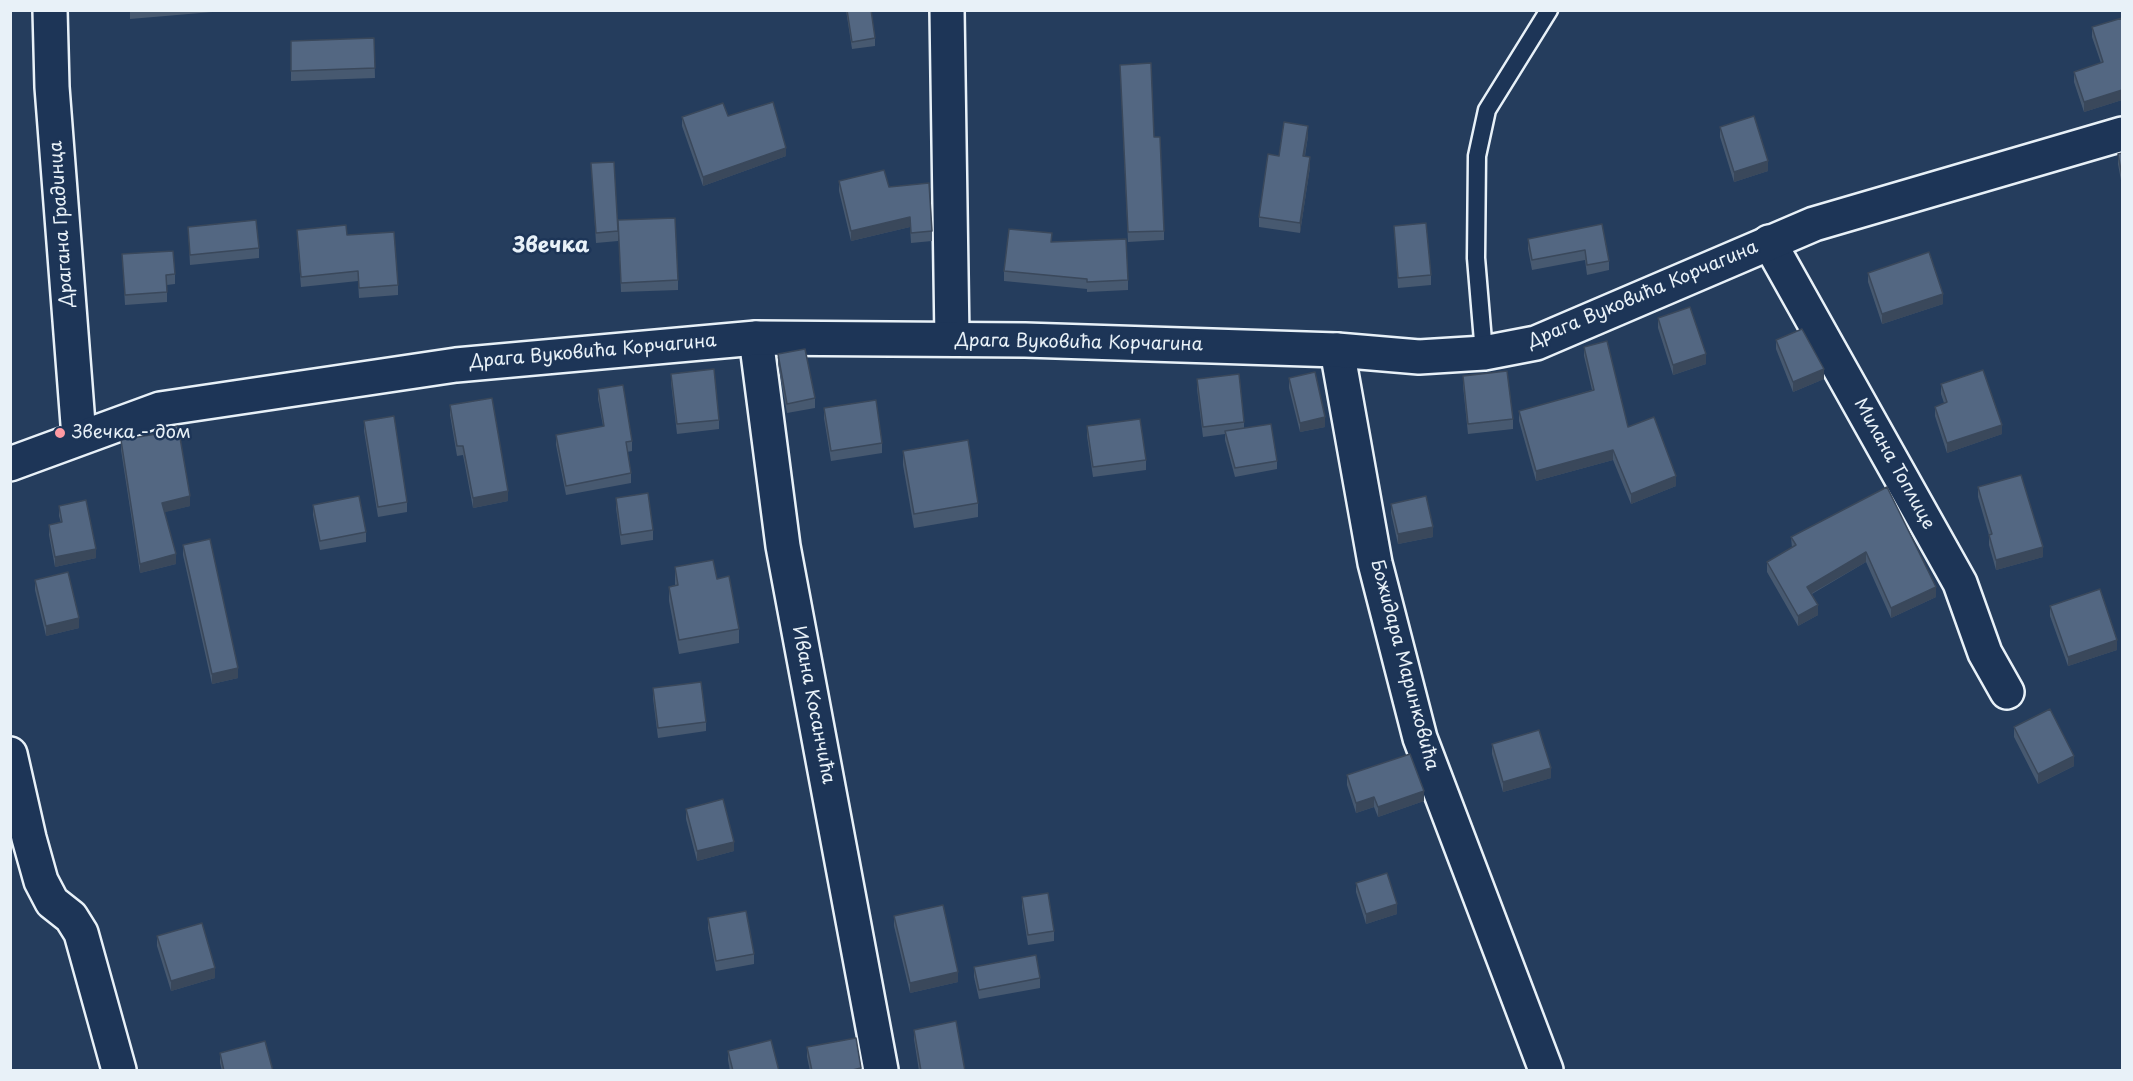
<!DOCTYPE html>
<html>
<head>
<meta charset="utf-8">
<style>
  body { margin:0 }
  #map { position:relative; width:2133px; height:1081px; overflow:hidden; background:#253d5d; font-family:"Playpen Sans",sans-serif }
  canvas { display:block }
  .frame { position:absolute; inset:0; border:12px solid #e8f1f8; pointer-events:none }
</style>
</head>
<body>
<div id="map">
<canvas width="2133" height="1081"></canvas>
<div class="frame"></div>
</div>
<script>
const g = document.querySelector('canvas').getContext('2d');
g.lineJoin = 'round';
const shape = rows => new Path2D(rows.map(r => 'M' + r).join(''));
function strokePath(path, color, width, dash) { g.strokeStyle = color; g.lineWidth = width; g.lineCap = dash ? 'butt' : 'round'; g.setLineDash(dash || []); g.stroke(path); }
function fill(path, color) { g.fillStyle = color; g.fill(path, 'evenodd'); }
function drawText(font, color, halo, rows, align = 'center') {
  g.font = font + ' "Playpen Sans",sans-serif'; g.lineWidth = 5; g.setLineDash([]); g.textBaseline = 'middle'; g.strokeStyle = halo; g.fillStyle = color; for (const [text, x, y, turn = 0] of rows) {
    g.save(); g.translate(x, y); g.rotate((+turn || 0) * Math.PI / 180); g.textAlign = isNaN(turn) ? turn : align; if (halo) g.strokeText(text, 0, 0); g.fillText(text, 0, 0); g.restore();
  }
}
const lane = shape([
  [1484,353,1476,258,1477,156,1487,110,1549,10]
]);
const street = shape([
  [50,10,52,87,79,437],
  [947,10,952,339],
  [1769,242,1960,583,1985,653,2007,692],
  [756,338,783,546,881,1070],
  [1337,350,1375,563,1420,738,1546,1070],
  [10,754,29,838,41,881,52,902,71,917,81,933,119,1070]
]);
const secondary = shape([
  [10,464,160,409,456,365,756,338,1025,340,1337,350,1419,357,1484,353,1536,343,1814,224,2122,134]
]);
strokePath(lane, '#e8f1f8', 21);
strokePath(street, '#e8f1f8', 38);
strokePath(secondary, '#e8f1f8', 38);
strokePath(lane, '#1d3557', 16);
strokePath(street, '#1d3557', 33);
strokePath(secondary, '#1d3557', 33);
fill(shape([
  [130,10,236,10,130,19],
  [846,10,871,10,875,38,875,46,852,49],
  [2122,19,2122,100,2084,112,2074,82,2074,72,2101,63,2092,37,2092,27],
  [374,38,375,78,291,81,291,41],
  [1120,65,1154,137,1164,231,1164,240,1128,242],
  [728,116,786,156,703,186,682,126,682,117],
  [1720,127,1768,171,1734,182,1720,137],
  [1308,136,1305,156,1310,167,1300,233,1259,227,1259,217,1279,156],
  [2122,153,2122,186,2118,164,2118,154],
  [591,163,618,231,618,241,596,243],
  [839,181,889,187,932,231,932,241,911,243,910,227,851,241,839,191],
  [618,220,678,280,678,290,621,292],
  [1602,224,1609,261,1609,270,1587,275,1585,260,1532,270,1528,249,1528,239],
  [1394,226,1431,275,1431,285,1398,288],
  [188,227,259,248,259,258,190,265],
  [297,230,347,235,398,285,398,295,359,298,358,281,301,287,297,240],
  [1052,242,1128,280,1128,290,1087,292,1087,289,1004,281,1004,271],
  [122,254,175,274,175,284,167,285,167,302,125,305],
  [1868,273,1943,304,1882,324,1868,282],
  [1658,318,1706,364,1673,375,1658,328],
  [1776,340,1824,379,1793,392,1776,349],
  [1584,347,1628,427,1676,486,1631,504,1613,460,1536,481,1519,421,1519,411,1592,390,1584,356],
  [778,354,815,398,815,408,787,413,778,364],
  [671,374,719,420,719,429,677,434,671,383],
  [1463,376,1513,419,1513,429,1468,434,1463,386],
  [1289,378,1325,427,1300,432,1289,388],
  [1197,379,1244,422,1244,428,1277,461,1277,469,1235,477,1225,440,1225,434,1203,437,1197,389],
  [1941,384,2002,434,1947,453,1935,416,1935,407,1944,403,1941,394],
  [598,389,632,441,632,451,627,452,631,473,631,483,566,495,556,445,556,435,603,426,598,399],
  [450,405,508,501,473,508,463,455,457,456,450,415],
  [824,408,882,443,882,453,831,461,824,418],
  [364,421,407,502,407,512,378,517,364,431],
  [1087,426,1146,460,1146,470,1093,477,1087,436],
  [156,431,190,506,164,512,176,564,140,573,121,450,121,440,156,435],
  [903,451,978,503,978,517,914,528,903,465],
  [1887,487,1936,597,1891,618,1866,562,1812,594,1818,615,1798,626,1767,572,1767,562,1792,548,1791,537],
  [1978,487,2043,557,1996,570,1989,545,1989,535,1978,497],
  [616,498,653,530,653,540,621,545,616,508],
  [1391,504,1433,537,1398,544,1391,513],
  [313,505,366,532,366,542,320,550,313,515],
  [59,506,96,558,55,567,49,535,49,525,61,523,59,516],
  [183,545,238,678,212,684,183,555],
  [675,567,717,579,739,629,739,643,679,654,669,601,669,587,675,585],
  [35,580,79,628,46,636,35,590],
  [2050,606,2117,650,2068,666,2050,616],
  [653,688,706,722,706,731,658,738,653,698],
  [2014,727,2074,766,2038,784,2014,737],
  [1492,744,1551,778,1503,792,1492,754],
  [1347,775,1424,801,1378,817,1374,807,1356,813,1347,785],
  [686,809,734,851,697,861,686,819],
  [1356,883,1397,914,1366,924,1356,892],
  [1022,897,1054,931,1054,941,1028,945,1022,907],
  [894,916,958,982,910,993,894,926],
  [708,918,754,954,754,964,716,971,708,928],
  [157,936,215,978,171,991,157,946],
  [974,967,1040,978,1040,988,979,999,974,977],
  [914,1030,965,1071,919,1071,914,1039],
  [807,1047,861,1068,861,1071,810,1071,807,1057],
  [728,1051,779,1071,730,1071,728,1060],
  [220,1053,273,1071,222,1071,220,1063]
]), '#475970');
fill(shape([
  [2122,90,2122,100,2084,112,2084,102],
  [1308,126,1308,136,1303,166,1303,156],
  [786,148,786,156,703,186,703,177],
  [1310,157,1310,167,1300,233,1300,223],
  [1768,161,1768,171,1734,182,1734,172],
  [910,217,910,227,851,241,851,231],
  [1943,294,1943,304,1882,324,1882,314],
  [1706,354,1706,364,1673,375,1673,365],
  [1824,369,1824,379,1793,392,1793,382],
  [1325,417,1325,427,1300,432,1300,423],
  [2002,425,2002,434,1947,453,1947,443],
  [1613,450,1613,460,1536,481,1536,471],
  [1676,476,1676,486,1631,504,1631,494],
  [508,491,508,501,473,508,473,498],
  [190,496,190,506,162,513,162,503],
  [1433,527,1433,537,1398,544,1398,534],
  [2043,547,2043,557,1996,570,1996,560],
  [96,549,96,558,55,567,55,557],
  [1866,552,1866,562,1807,596,1807,587],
  [176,554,176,564,140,573,140,564],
  [1936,587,1936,597,1891,618,1891,608],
  [1818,605,1818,615,1798,626,1798,616],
  [79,618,79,628,46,636,46,626],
  [2117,640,2117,650,2068,666,2068,657],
  [238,668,238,678,212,684,212,674],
  [2074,756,2074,766,2038,784,2038,774],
  [1551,768,1551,778,1503,792,1503,782],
  [1424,791,1424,801,1378,817,1378,807],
  [1374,797,1374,807,1356,813,1356,803],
  [734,842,734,851,697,861,697,851],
  [1397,904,1397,914,1366,924,1366,914],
  [215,968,215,978,171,991,171,981],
  [958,972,958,982,910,993,910,983]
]), '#3a485b');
const building = shape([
  [847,10,871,10,875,38,852,42,847,10],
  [2122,18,2122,90,2084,102,2074,72,2103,62,2092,27,2122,18],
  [374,38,375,68,291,71,291,41,374,38],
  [1151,63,1154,137,1160,137,1164,231,1128,232,1120,65,1151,63],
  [773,102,786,148,703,177,682,117,723,103,728,116,773,102],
  [1754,116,1768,161,1734,172,1720,127,1754,116],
  [1284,122,1308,126,1303,156,1310,157,1300,223,1259,217,1268,154,1279,156,1284,122],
  [2122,153,2122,176,2118,154,2122,153],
  [614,162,618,231,596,233,591,163,614,162],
  [884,170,889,187,929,183,932,231,911,233,910,217,851,231,839,181,884,170],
  [675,218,678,280,621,283,618,220,675,218],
  [256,220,259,248,190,255,188,227,256,220],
  [1426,223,1431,275,1398,278,1394,226,1426,223],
  [1602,224,1609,261,1587,265,1585,250,1532,260,1528,239,1602,224],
  [346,225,347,235,394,232,398,285,359,288,358,271,301,277,297,230,346,225],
  [1009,229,1052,233,1051,242,1126,239,1128,280,1087,282,1087,279,1004,271,1009,229],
  [173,251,175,274,166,275,167,292,125,295,122,254,173,251],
  [1929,252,1943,294,1882,314,1868,273,1929,252],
  [1690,307,1706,354,1673,365,1658,318,1690,307],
  [1802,329,1824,369,1793,382,1776,340,1802,329],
  [1607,341,1628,427,1654,417,1676,476,1631,494,1613,450,1536,471,1519,411,1594,390,1584,347,1607,341],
  [805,349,815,398,787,404,778,354,805,349],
  [714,369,719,420,677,424,671,374,714,369],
  [1983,370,2002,425,1947,443,1935,407,1947,402,1941,384,1983,370],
  [1507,371,1513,419,1468,424,1463,376,1507,371],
  [1315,372,1325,417,1300,423,1289,378,1315,372],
  [1239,374,1244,422,1203,427,1197,379,1239,374],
  [623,385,632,441,626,442,631,473,566,486,556,435,604,426,598,389,623,385],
  [492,398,508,491,473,498,463,446,457,446,450,405,492,398],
  [876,400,882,443,831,451,824,408,876,400],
  [394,416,407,502,378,507,364,421,394,416],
  [1140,419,1146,460,1093,467,1087,426,1140,419],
  [1271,424,1277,461,1235,468,1225,431,1271,424],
  [178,426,190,496,162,503,176,554,140,564,121,440,156,434,156,431,178,426],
  [968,440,978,503,914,514,903,451,968,440],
  [2021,475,2043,547,1996,560,1989,535,1992,534,1978,487,2021,475],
  [1887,487,1936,587,1891,608,1866,552,1807,587,1818,605,1798,616,1767,562,1796,545,1791,537,1887,487],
  [648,493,653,530,621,535,616,498,648,493],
  [359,496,366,532,320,541,313,505,359,496],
  [1426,496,1433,527,1398,534,1391,504,1426,496],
  [86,500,96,549,55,557,49,525,62,522,59,506,86,500],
  [210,539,238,668,212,674,183,545,210,539],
  [713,560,717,579,729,576,739,629,679,640,669,587,678,585,675,567,713,560],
  [68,572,79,618,46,626,35,580,68,572],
  [2100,589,2117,640,2068,657,2050,606,2100,589],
  [701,682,706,722,658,728,653,688,701,682],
  [2050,709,2074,756,2038,774,2014,727,2050,709],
  [1539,730,1551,768,1503,782,1492,744,1539,730],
  [1410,754,1424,791,1378,807,1374,797,1356,803,1347,775,1410,754],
  [723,799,734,842,697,851,686,809,723,799],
  [1387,873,1397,904,1366,914,1356,883,1387,873],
  [1048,893,1054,931,1028,935,1022,897,1048,893],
  [943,905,958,972,910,983,894,916,943,905],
  [746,911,754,954,716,961,708,918,746,911],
  [202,923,215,968,171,981,157,936,202,923],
  [1036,955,1040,978,979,990,974,967,1036,955],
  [956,1021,965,1071,921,1071,914,1030,956,1021],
  [856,1038,861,1068,848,1071,812,1071,807,1047,856,1038],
  [771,1040,779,1071,733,1071,728,1051,771,1040],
  [265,1041,273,1071,224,1071,220,1053,265,1041]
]);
fill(building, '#536782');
strokePath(building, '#3a485b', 1.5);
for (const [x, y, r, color] of [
  [60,433,6,"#ff9aa2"]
]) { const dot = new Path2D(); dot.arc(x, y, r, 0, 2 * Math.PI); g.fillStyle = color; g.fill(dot); strokePath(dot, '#1d3557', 2); }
drawText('18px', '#e8f1f8', '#1d3557', [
  ["Драгана Градинца",62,224,-94],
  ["Драга Вуковића Корчагина",1643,295,-23],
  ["Драга Вуковића Корчагина",1079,343,1],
  ["Драга Вуковића Корчагина",593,352,-5],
  ["Милана Топлице",1894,464,61],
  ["Божидара Маринковића",1404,665,75],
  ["Ивана Косанчића",813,705,79]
]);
drawText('18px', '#e8f1f8', '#1d3557', [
  ["Звечка - дом",72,433]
], 'left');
drawText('bold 21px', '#e8f1f8', '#1d3557', [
  ["Звечка",551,246]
]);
</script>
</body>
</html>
